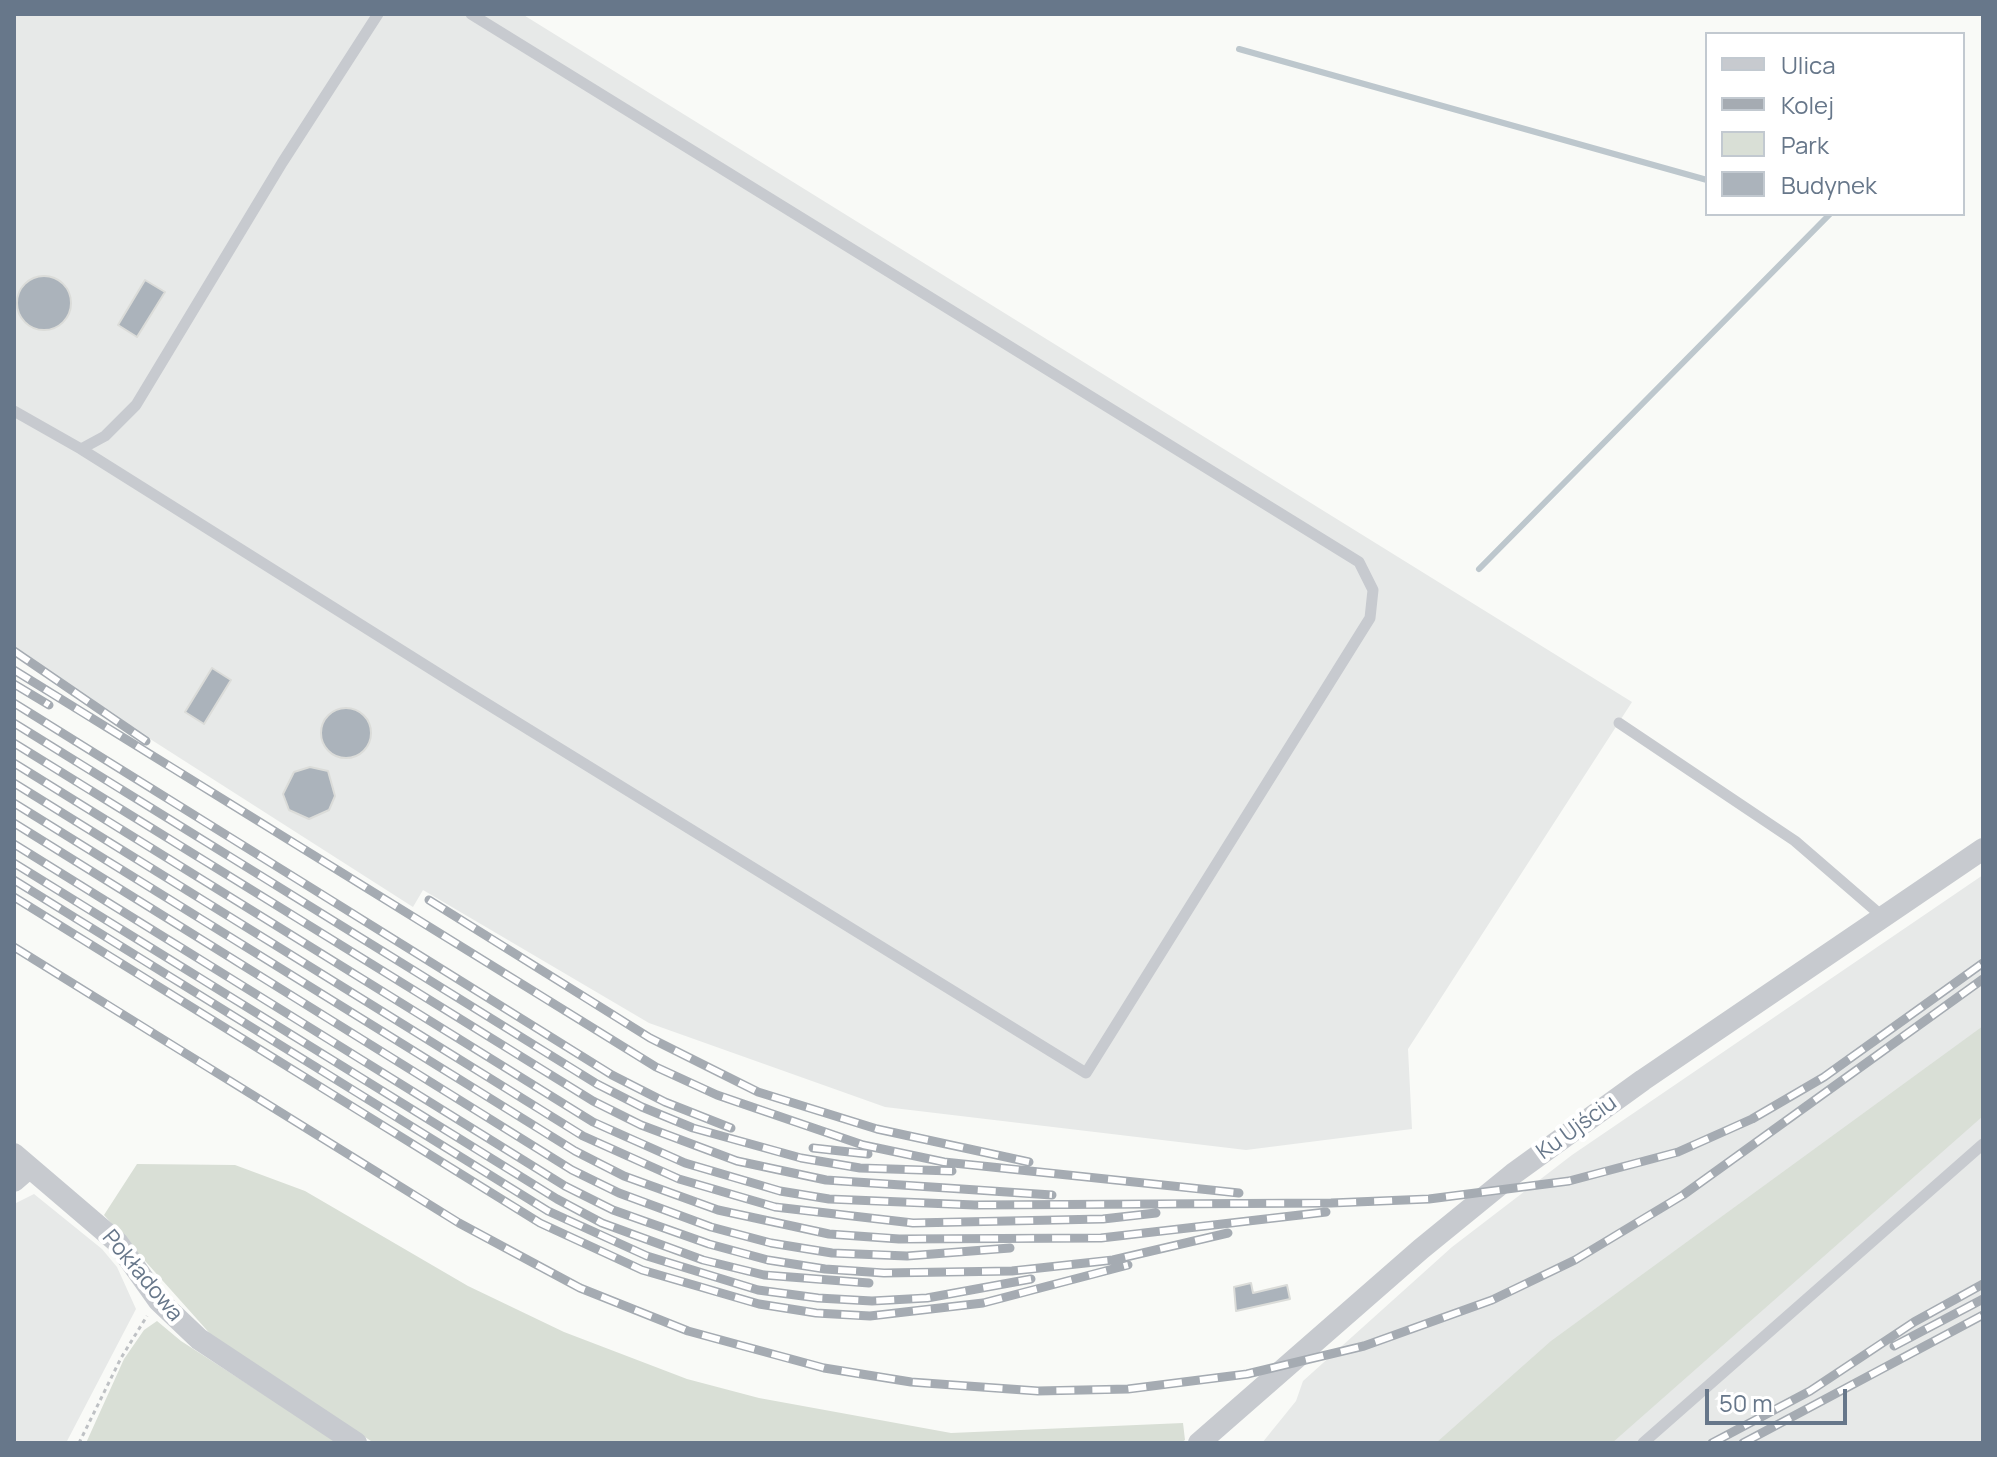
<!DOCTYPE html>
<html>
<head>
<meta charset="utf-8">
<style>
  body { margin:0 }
  #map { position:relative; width:1997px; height:1457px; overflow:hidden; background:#f9faf7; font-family:Manrope,sans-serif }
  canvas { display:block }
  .frame { position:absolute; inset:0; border:16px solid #67778a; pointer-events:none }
  .legend { position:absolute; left:1705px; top:32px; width:260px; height:184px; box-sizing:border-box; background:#fff; border:2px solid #c2c9d0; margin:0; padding:10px 14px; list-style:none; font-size:24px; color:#67778a }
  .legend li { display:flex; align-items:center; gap:16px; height:40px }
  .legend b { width:40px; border:2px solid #c2c9d0 }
  .scale { position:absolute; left:1705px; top:1389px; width:142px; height:36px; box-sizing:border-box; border:4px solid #67778a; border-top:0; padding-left:10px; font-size:24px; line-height:28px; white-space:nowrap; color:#67778a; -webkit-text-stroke:6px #fff; paint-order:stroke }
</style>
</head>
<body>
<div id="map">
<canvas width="1997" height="1457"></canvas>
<div class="frame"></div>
<ul class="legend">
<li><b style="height:10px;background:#c7cacf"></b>Ulica</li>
<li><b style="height:10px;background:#a5abb2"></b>Kolej</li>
<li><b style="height:22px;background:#d9dfd6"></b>Park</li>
<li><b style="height:22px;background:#abb3bb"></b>Budynek</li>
</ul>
<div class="scale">50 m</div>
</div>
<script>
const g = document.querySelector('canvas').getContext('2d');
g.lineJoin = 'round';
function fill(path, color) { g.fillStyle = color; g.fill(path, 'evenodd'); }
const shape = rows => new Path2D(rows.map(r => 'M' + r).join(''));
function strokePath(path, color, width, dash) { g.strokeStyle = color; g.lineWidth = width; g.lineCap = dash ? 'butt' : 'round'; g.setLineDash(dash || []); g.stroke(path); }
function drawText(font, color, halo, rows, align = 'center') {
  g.font = font + ' Manrope,sans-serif'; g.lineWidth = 8; g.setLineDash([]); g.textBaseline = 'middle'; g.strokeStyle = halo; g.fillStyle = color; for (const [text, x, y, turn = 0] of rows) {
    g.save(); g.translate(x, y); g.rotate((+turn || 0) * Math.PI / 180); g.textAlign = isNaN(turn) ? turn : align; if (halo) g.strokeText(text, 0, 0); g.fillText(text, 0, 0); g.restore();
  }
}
fill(shape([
  [14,14,522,14,1632,702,1408,1049,1412,1129,1246,1150,885,1107,649,1023,423,890,413,907,14,652],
  [1983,875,1983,1443,1262,1443,1296,1401,1303,1381,1452,1247,1572,1155],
  [34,1194,102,1249,117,1267,136,1309,66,1443,14,1443,14,1204]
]), '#e7e9e8');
fill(shape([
  [1983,1026,1983,1116,1612,1443,1436,1443,1551,1341],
  [137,1164,235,1165,305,1191,468,1286,564,1332,687,1379,759,1398,951,1433,1183,1423,1185,1440,1181,1443,374,1443,213,1337,104,1215],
  [157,1321,181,1341,339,1443,86,1443,124,1359,144,1330]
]), '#d9dfd6');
strokePath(shape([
  [1239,49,1707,180],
  [1479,569,1830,214]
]), '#bdc7cd', 6);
const building = shape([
  '17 303a27 27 0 1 1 54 0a27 27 0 1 1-54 0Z',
  [145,280,165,292,137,337,118,325,145,280],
  [212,668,231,680,204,724,185,712,212,668],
  '321 733a25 25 0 1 1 50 0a25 25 0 1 1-50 0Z',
  [310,767,328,771,335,796,329,810,309,819,289,810,283,794,294,772,310,767],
  [1251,1283,1253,1293,1287,1285,1290,1299,1236,1311,1234,1287,1251,1283]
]);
fill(building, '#abb3bb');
strokePath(building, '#dbdcd9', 2);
strokePath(shape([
  [79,1443,121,1358,147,1316]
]), '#bec1c4', 3, [4, 4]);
strokePath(shape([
  [14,411,81,449,105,436,136,405,282,163,378,14],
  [81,449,463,689,1086,1073,1370,618,1373,590,1359,562,471,14],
  [1619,723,1795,841,1883,917],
  [1643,1443,1983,1144]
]), '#c7cacf', 11);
strokePath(shape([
  [14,1154,117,1242,159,1301,199,1339,356,1443],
  [14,1181,29,1168],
  [1199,1443,1421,1249,1513,1174,1643,1080,1983,849]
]), '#c7cacf', 22);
const rail = shape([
  [14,651,146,741],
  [14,670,656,1067,717,1095,863,1145,944,1162,1239,1193],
  [14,684,49,705],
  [14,703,612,1075,665,1102,731,1128],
  [14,723,597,1084,642,1107,693,1128,801,1158,860,1168,952,1171],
  [14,743,593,1101,641,1125,737,1161,826,1180,1052,1195],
  [14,763,593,1122,685,1163,780,1191,829,1199,975,1205,1331,1203,1429,1199,1569,1181,1678,1152,1752,1119,1824,1077,1983,963],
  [14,783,583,1136,679,1179,775,1207,913,1223,1103,1219,1156,1213],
  [14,803,575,1151,624,1176,718,1210,829,1234,899,1239,1101,1238,1326,1212],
  [14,823,572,1170,619,1193,711,1227,771,1243,832,1253,907,1256,1010,1248],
  [14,844,565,1186,613,1210,709,1244,768,1260,825,1269,884,1273,1012,1271,1113,1260,1228,1233],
  [14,863,557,1199,602,1223,703,1260,764,1275,869,1283],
  [14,880,548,1211,647,1256,758,1290,818,1298,872,1301,927,1298,1031,1279],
  [14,897,540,1223,642,1270,759,1304,816,1313,870,1316,983,1303,1128,1265],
  [429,900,650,1038,758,1092,877,1129,1029,1162],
  [14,947,459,1223,580,1288,688,1331,824,1368,911,1382,1038,1391,1128,1389,1247,1374,1364,1346,1492,1300,1575,1260,1683,1195,1983,979],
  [813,1148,868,1154],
  [1894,1346,1983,1299],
  [1712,1443,1810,1391,1914,1322,1983,1284],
  [1743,1443,1983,1315]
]);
strokePath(rail, '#a5abb2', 9);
strokePath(rail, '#fff', 6, [18]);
drawText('22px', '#67778a', '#fff', [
  ["Ku Ujściu",1577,1128,-36],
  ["Pokładowa",142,1276,50]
]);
</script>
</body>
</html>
